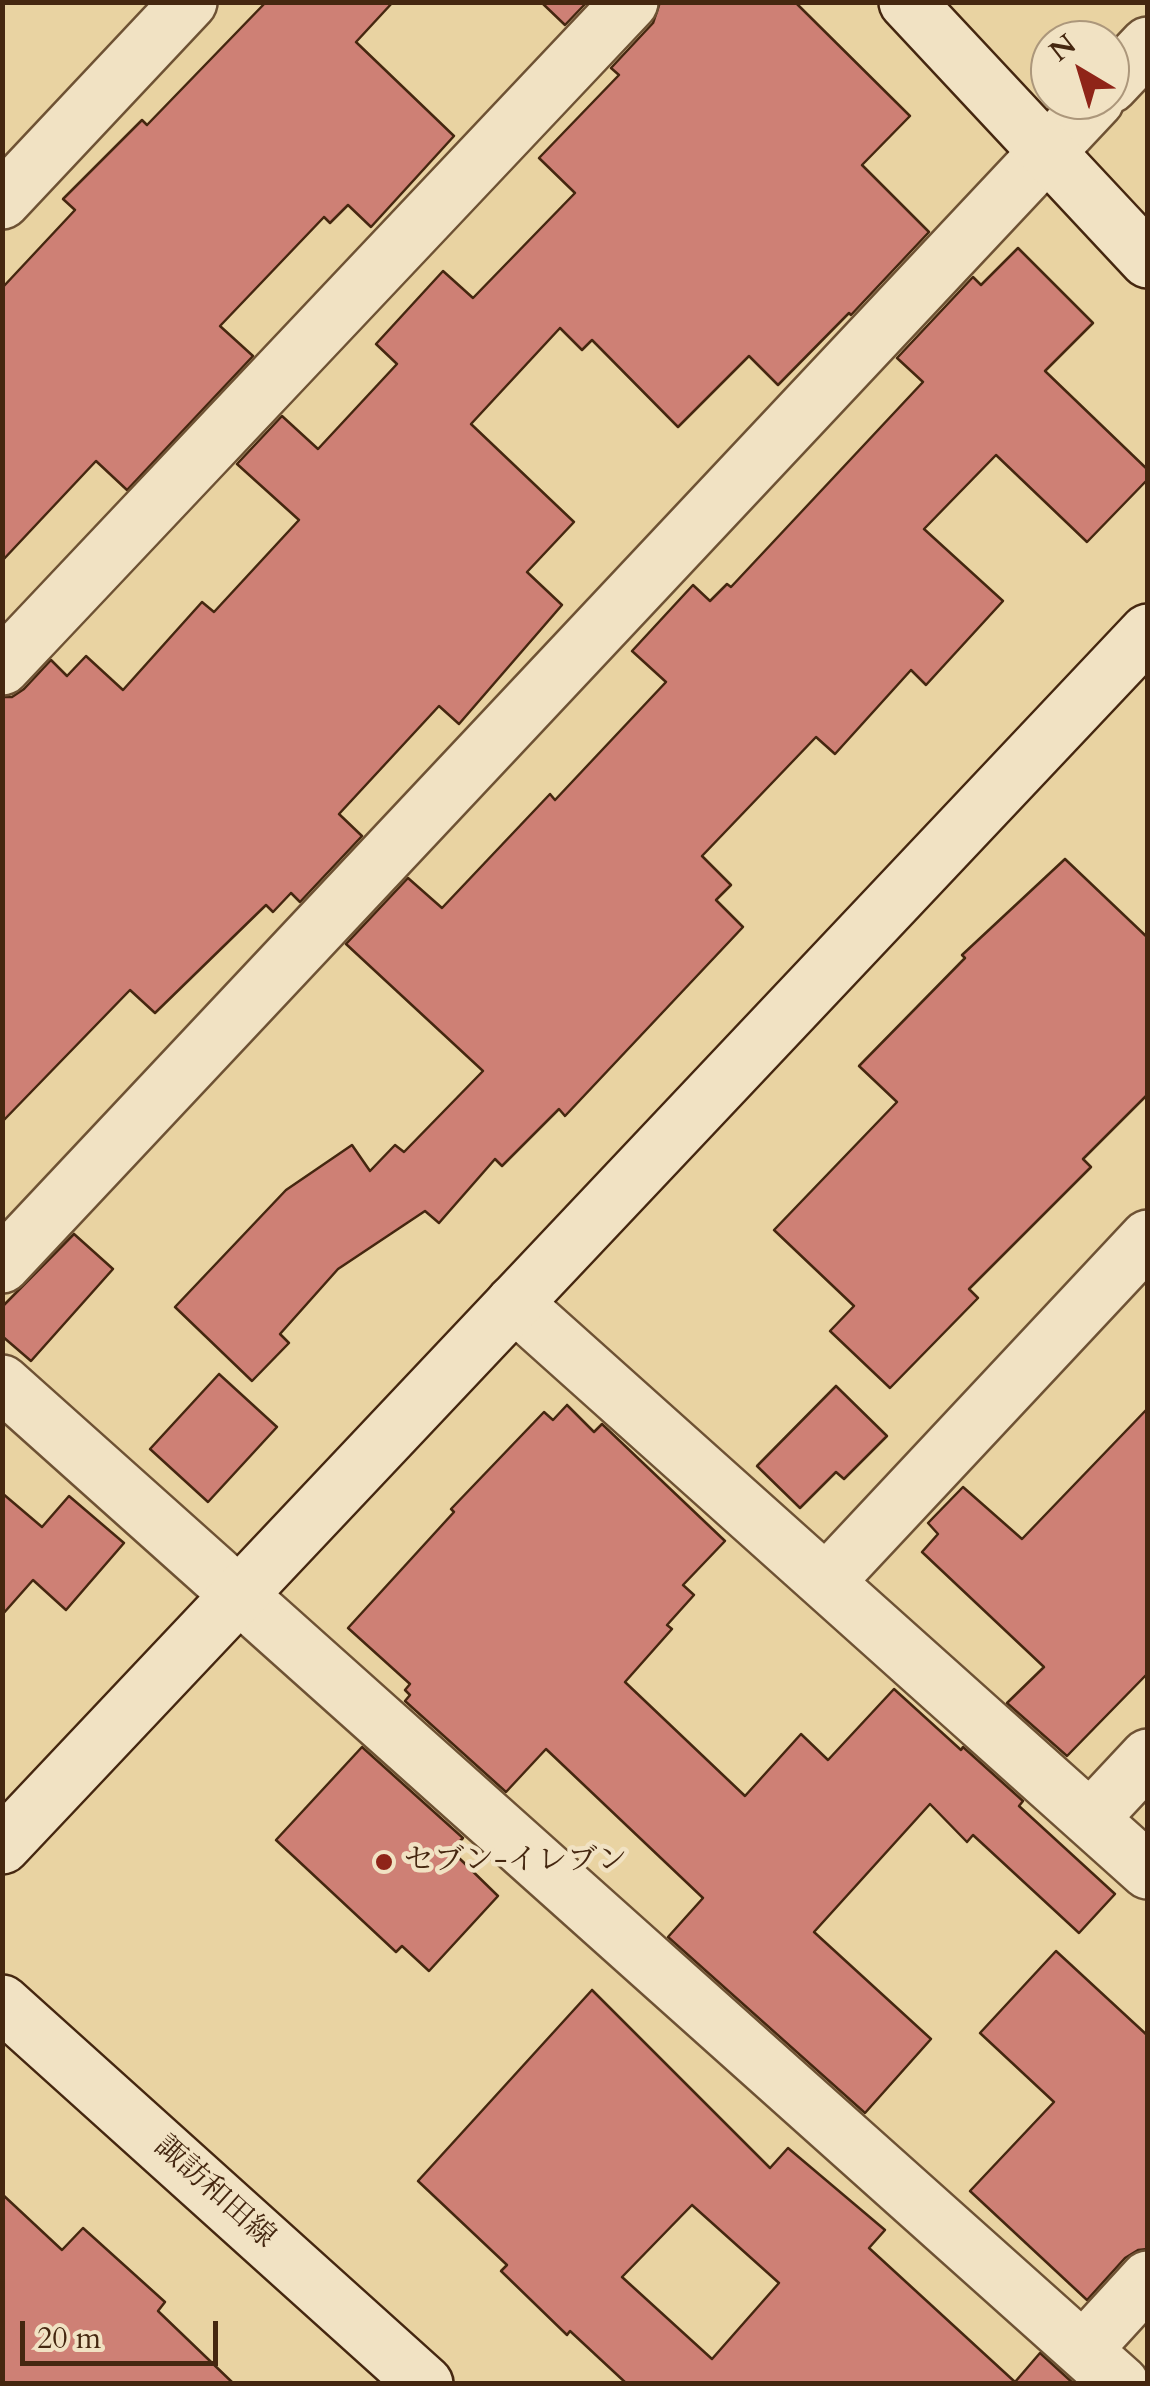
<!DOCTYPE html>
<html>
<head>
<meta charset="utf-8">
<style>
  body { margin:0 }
  #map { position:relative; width:1150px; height:2386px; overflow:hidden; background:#e9d3a2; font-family:Cardo,serif }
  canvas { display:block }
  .frame { position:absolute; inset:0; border:5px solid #452710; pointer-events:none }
  .north { position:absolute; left:1030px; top:20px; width:100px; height:100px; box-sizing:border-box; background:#f1e2c3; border:2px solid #ac977b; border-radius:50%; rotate:322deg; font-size:28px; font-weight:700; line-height:40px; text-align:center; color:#452710 }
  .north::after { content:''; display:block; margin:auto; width:35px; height:45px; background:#8f2418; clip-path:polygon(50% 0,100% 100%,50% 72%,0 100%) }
  .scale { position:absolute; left:20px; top:2321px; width:198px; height:45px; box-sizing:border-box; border:5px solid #452710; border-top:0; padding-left:12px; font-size:30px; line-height:35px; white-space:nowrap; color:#452710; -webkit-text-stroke:8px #f1e2c3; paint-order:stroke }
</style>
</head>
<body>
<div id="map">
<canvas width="1150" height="2386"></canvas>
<div class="frame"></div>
<div class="north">N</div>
<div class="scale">20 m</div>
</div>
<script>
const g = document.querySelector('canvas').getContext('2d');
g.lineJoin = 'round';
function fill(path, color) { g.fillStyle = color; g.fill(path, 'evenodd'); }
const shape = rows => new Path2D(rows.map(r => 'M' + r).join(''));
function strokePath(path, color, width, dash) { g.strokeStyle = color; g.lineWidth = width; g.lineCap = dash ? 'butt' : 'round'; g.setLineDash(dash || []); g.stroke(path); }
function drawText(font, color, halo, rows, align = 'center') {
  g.font = font + ' Cardo,"Noto Serif JP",serif'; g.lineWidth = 9; g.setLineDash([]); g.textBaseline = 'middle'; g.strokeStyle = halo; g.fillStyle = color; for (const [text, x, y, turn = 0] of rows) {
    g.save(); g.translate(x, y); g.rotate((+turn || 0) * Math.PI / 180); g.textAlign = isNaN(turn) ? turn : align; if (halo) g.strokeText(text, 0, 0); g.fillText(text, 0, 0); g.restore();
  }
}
const building = shape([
  [266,2,393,2,356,42,454,136,371,227,348,205,330,223,324,217,220,326,253,356,127,490,96,461,2,561,3,287,75,210,63,199,142,120,147,125,266,2],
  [541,2,587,2,565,25,541,2],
  [660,2,795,2,910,116,862,165,929,232,851,315,849,313,778,385,749,356,678,427,592,340,582,350,560,328,471,424,574,522,527,572,562,605,459,724,439,706,339,814,362,836,300,902,291,893,273,912,266,905,155,1013,130,990,2,1122,2,697,12,697,24,689,51,660,67,676,86,656,123,690,202,602,214,612,299,520,237,464,282,416,318,449,397,364,376,344,443,271,473,298,575,193,539,158,619,75,611,68,653,23,660,2],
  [1018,248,1093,323,1045,371,1148,470,1148,479,1087,542,996,455,924,529,1003,601,926,685,911,670,835,754,816,737,702,856,731,885,716,900,743,927,565,1116,559,1109,502,1166,495,1159,439,1223,425,1211,338,1269,280,1334,289,1343,252,1381,175,1307,286,1190,352,1145,370,1171,395,1145,404,1152,483,1071,346,944,408,878,442,908,550,794,555,800,666,682,632,651,693,585,710,601,727,584,731,587,923,382,897,358,973,277,981,285,1018,248],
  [1065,859,1148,938,1148,1094,1083,1159,1091,1167,969,1289,978,1298,890,1388,830,1331,854,1306,774,1230,897,1102,859,1066,965,958,962,955,1065,859],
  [74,1234,113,1269,31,1361,2,1336,2,1307,74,1234],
  [219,1374,277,1427,208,1502,150,1449,219,1374],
  [836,1386,887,1436,844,1479,836,1472,800,1508,757,1466,836,1386],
  [567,1405,594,1432,602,1424,725,1541,683,1585,694,1595,667,1625,672,1629,625,1682,745,1796,801,1734,828,1760,894,1689,961,1750,963,1747,1023,1801,1019,1806,1115,1894,1079,1933,973,1835,967,1842,930,1804,814,1932,931,2039,865,2113,668,1937,703,1898,546,1749,506,1792,405,1701,410,1695,405,1690,410,1684,348,1628,454,1512,451,1509,544,1412,553,1420,567,1405],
  [1148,1408,1148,1673,1067,1756,1007,1703,1044,1667,922,1552,938,1534,928,1523,963,1487,1022,1539,1148,1408],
  [2,1493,42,1527,69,1496,124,1543,66,1610,33,1580,2,1615,2,1493],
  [362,1747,463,1838,458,1843,463,1848,456,1855,498,1896,429,1971,402,1946,396,1952,276,1840,362,1747],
  [1056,1951,1148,2036,1148,2249,1138,2250,1125,2258,1087,2300,970,2191,1054,2102,980,2033,1056,1951],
  [592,1990,770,2168,788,2148,885,2230,869,2248,1015,2382,1040,2353,1074,2384,627,2384,570,2331,567,2335,501,2271,507,2265,418,2181,592,1990],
  [692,2205,779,2283,712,2359,622,2277,692,2205],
  [2,2194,62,2250,83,2228,165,2302,158,2311,234,2384,2,2384,2,2194]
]);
fill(building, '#ce8075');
strokePath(building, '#452710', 2.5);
const street = shape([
  [1110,85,1148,45],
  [2,201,189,2],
  [2,667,630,2],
  [2,1265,1096,100],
  [514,1303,1148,1871],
  [2,1383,1121,2384],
  [826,1582,1148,1238],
  [1090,1819,1148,1757],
  [1083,2350,1148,2279]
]);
const secondary = shape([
  [907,2,1148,260],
  [2,1846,1148,632],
  [2,2003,425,2384]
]);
strokePath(street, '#6e5234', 60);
strokePath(secondary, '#452710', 60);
strokePath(street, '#f1e2c3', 55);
strokePath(secondary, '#f1e2c3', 55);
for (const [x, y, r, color] of [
  [384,1862,10,"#8f2418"]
]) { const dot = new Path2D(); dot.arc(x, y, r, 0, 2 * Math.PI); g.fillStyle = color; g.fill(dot); strokePath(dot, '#f1e2c3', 4); }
drawText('30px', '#452710', '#f1e2c3', [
  ["セブン-イレブン",404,1862]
], 'left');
drawText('30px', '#452710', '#f1e2c3', [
  ["諏訪和田線",214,2193,42]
]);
</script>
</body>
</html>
